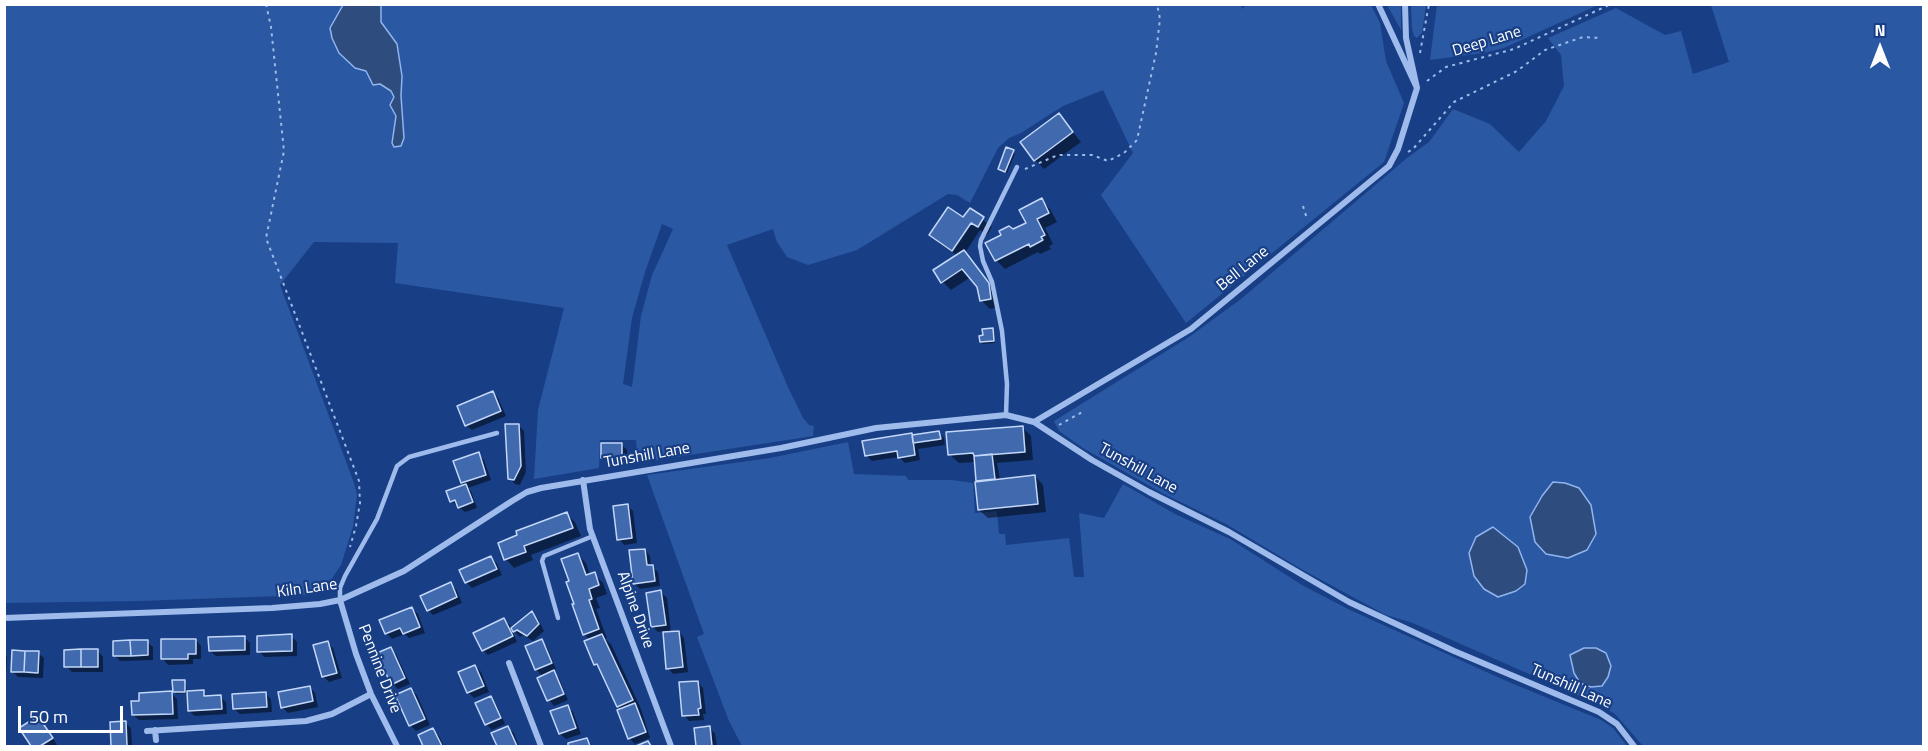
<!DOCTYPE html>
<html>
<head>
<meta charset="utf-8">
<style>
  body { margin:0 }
  #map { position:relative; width:1928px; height:751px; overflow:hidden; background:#183f85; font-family:"Titillium Web",sans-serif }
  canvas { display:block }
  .frame { position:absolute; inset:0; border:6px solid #fff; pointer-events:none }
  .north { position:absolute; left:1850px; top:18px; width:60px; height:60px; -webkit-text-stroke:4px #183f85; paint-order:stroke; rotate:0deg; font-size:16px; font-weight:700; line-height:24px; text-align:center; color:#fff }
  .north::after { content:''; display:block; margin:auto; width:21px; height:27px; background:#fff; clip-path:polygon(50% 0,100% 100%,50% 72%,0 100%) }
  .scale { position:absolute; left:18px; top:706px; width:105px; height:27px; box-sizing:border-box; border:3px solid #fff; border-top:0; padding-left:8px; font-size:18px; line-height:21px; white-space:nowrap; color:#fff; -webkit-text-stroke:4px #183f85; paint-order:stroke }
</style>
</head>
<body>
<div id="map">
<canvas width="1928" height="751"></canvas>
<div class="frame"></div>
<div class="north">N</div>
<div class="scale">50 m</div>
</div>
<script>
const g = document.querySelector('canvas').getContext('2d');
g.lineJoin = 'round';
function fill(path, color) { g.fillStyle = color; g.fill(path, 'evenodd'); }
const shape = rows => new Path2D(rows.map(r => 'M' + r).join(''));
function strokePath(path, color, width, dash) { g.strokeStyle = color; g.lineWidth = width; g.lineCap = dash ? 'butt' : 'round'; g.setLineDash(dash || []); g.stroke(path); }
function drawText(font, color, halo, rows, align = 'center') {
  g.font = font + ' "Titillium Web",sans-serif'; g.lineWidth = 4.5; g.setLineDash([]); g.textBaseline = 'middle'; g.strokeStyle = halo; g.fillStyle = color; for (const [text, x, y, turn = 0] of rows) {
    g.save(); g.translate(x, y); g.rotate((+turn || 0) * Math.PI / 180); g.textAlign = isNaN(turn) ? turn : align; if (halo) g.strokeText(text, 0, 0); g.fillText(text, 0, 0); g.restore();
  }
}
fill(shape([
  [1240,4,1242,9,1247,4,1371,5,1380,23,1386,61,1404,103,1384,162,1186,323,1101,195,1133,153,1103,90,1063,106,1021,133,1009,138,998,148,970,203,957,195,948,194,857,250,808,265,787,257,777,242,773,229,727,245,788,387,803,418,809,425,814,426,813,436,638,463,636,440,600,440,599,468,534,479,538,410,564,308,395,283,398,243,314,242,280,285,354,483,357,495,353,527,341,565,327,586,309,595,139,601,5,603,4,5,343,5,330,28,355,68,366,71,373,85,380,84,391,91,394,97,390,105,396,116,392,143,404,138,401,96,402,76,397,44,381,22,381,5],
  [662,224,673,229,652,275,641,316,632,387,623,384,632,318,645,272],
  [1387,5,1401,5,1401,30],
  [1411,5,1426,5,1422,33,1417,38,1414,36,1412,29],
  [1437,5,1437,4,1598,5,1504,48,1483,53,1430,60],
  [1711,5,1923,5,1923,746,1643,746,1615,714,1602,706,1413,623,1386,615,1303,570,1226,524,1162,493,1083,448,1059,431,1054,421,1189,337,1241,299,1407,158,1429,142,1453,109,1490,124,1519,152,1546,121,1564,86,1561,55,1548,38,1616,8,1665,35,1681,31,1693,74,1729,62],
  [848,442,854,474,906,476,908,480,952,480,973,483,975,513,997,511,999,534,1005,534,1006,545,1069,538,1074,577,1084,577,1079,513,1104,518,1123,484,1175,514,1230,539,1302,585,1348,609,1504,680,1601,720,1613,728,1627,746,742,746,729,721,697,637,704,634,647,475,770,458]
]), '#2b58a3');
const water = shape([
  [343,5,381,5,381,22,397,44,402,76,401,96,404,138,401,146,394,147,392,143,396,116,390,105,394,97,391,91,380,84,373,85,366,71,355,68,339,53,332,38,330,28,343,5],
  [1553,482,1565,483,1579,488,1591,505,1596,534,1587,550,1568,558,1546,554,1535,542,1530,517,1542,496,1553,482],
  [1493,527,1518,547,1527,570,1525,584,1516,591,1498,597,1484,589,1474,576,1469,553,1476,537,1493,527],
  [1584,648,1596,648,1606,653,1611,666,1608,677,1602,686,1591,687,1580,683,1574,673,1570,655,1584,648]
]);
fill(water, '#2f4c7f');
strokePath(water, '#90b5ef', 1.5);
fill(shape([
  [1059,115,1081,142,1044,169,1035,160],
  [1013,152,1015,154,1007,173,1000,169],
  [1041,200,1050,209,1057,222,1045,228,1053,244,1049,246,1051,249,1040,254,1038,252,1005,269,996,260,1013,231,1028,224],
  [970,210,992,227,987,235,980,230,965,253,997,294,999,307,990,309,981,300,979,287,971,277,951,290,943,282,958,256,940,244,931,235,963,220],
  [992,329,994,332,995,343,983,344,981,342],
  [493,392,498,398,506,416,472,430,466,425],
  [518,425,524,431,526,472,520,485,515,484,509,478],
  [1022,427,1031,436,1033,460,997,463,1000,480,1035,476,1043,485,1046,512,988,518,979,510,980,483,976,462,959,463,950,455],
  [939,433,944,438,945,445,918,449,920,460,905,463,899,457,872,461,866,455],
  [621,444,627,450,627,463,609,463,603,457],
  [478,454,484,460,491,480,468,488,471,491,477,508,465,512,451,501,465,486,462,482],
  [627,505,633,511,637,543,624,545,619,539],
  [566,514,575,522,581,536,531,555,533,560,514,568,506,559],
  [645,550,650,556,651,566,658,572,660,586,640,589,634,583],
  [577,554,586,563,590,575,594,574,603,583,607,594,596,598,600,608,596,609,607,638,605,639,611,644,641,709,650,738,635,744,629,738,622,710,618,706,601,669,595,664,590,640,584,634,571,582],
  [491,558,497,563,502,575,472,588,466,582],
  [450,584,456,589,462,603,433,615,428,610],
  [661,592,667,598,671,633,679,632,684,638,688,672,673,674,668,668,664,631,658,632,652,626],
  [412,609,418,614,425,633,409,638,405,634,392,639,386,633],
  [532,613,538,619,544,631,533,641,523,635,520,637,513,629],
  [504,620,510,625,517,642,488,655,483,650],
  [291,636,297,642,297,656,264,657,259,651],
  [244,637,250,643,250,655,216,656,210,651],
  [196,640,201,646,201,659,193,659,193,664,168,665,163,659],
  [542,641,547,647,556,669,552,671,559,678,568,700,554,706,549,700,543,677,536,669],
  [147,642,153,647,153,660,120,661,115,656],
  [327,642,333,648,342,678,329,682,323,676],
  [391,649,396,654,410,684,398,689,393,684],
  [98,651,103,657,103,672,72,672,66,666],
  [38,653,44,658,43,678,18,677,12,671],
  [4,654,7,657,6,677,4,677],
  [475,666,481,672,489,692,474,698,468,692],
  [184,681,186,684,187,693,203,692,209,697,220,697,226,702,227,714,195,716,189,711,188,693,177,694,174,691],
  [698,682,703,688,706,714,703,714,704,720,689,721,684,715],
  [310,687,315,693,318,707,288,713,282,707],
  [411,689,417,695,430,725,416,731,410,725],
  [171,693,177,699,178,719,139,720,133,715],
  [266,694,271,699,272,712,240,714,234,709],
  [490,698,496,704,505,724,492,730,486,724],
  [568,707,573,712,581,734,566,739,560,734],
  [38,718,44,723,57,745,54,746,33,746,21,728],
  [112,723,125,723,131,728,132,746,113,746],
  [508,728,514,733,519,746,498,746,493,734],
  [710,728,715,734,717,746,698,746,696,729],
  [433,730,439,736,444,746,425,746,420,736],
  [587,740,593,746,570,746,569,744]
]), '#0007');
const building = shape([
  [1059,113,1073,132,1034,161,1020,142,1059,113],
  [1006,147,1014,150,1005,172,998,169,1006,147],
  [1042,198,1049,213,1037,219,1045,235,1041,237,1043,240,1030,247,1029,244,995,261,985,243,1001,235,999,231,1009,226,1013,229,1026,223,1019,210,1042,198],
  [948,207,963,217,970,208,984,217,978,227,971,223,952,251,929,235,948,207],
  [964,250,989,283,991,299,980,301,977,287,962,269,941,283,933,270,964,250],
  [993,328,994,341,980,342,979,336,983,335,982,329,993,328],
  [493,391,501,411,465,426,457,406,493,391],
  [505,424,519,424,521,466,514,480,508,479,505,424],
  [1023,426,1025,452,974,456,973,453,948,455,946,432,1023,426],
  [939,431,941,439,913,443,912,435,939,431],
  [912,433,915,455,898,458,897,451,865,456,862,441,912,433],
  [601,443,622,443,622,458,601,458,601,443],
  [479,452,486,475,461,483,453,461,479,452],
  [992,454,995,479,976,481,974,456,992,454],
  [1035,475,1038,504,978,510,975,482,1035,475],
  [466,484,473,502,458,508,455,500,450,502,446,491,466,484],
  [628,504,632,538,617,540,613,506,628,504],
  [567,512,573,528,524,546,526,552,504,560,498,543,517,535,516,531,567,512],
  [645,549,647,565,653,565,655,581,633,584,629,550,645,549],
  [578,553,586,575,595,572,599,585,589,589,592,599,589,600,599,629,583,635,572,604,574,604,566,582,569,581,561,559,578,553],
  [491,556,497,569,465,583,459,570,491,556],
  [451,582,457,597,427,611,420,596,451,582],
  [661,590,666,625,651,627,646,593,661,590],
  [412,607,420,627,403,634,400,628,385,634,379,620,412,607],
  [532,611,539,624,527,636,517,630,513,632,511,628,532,611],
  [504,618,513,636,482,651,473,633,504,618],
  [679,631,683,667,666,669,663,632,679,631],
  [292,634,292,651,257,652,257,636,292,634],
  [602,634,633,700,617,707,597,664,594,665,584,641,602,634],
  [245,636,245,650,209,651,208,637,245,636],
  [161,639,196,639,196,654,188,654,188,659,161,659,161,639],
  [542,639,552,663,535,670,525,646,542,639],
  [130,640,148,640,148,655,131,656,130,640],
  [130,640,131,656,113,656,113,641,130,640],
  [328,641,337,673,322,677,313,645,328,641],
  [391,647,405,678,391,685,377,653,391,647],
  [81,649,98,649,98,667,81,667,81,649],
  [81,649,81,667,64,667,64,650,81,649],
  [12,650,25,651,24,672,11,672,12,650],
  [25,651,39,651,38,673,24,672,25,651],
  [475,665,484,686,467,693,458,672,475,665],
  [554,670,564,694,547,701,537,678,554,670],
  [172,680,185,680,185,692,173,692,172,680],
  [698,681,701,708,698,709,699,715,682,716,679,682,698,681],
  [310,686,313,701,281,708,278,692,310,686],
  [411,688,425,719,409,726,395,695,411,688],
  [204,690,204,696,221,695,222,709,188,711,187,691,204,690],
  [172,691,173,714,132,715,131,701,139,701,139,693,172,691],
  [266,692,267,707,233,709,232,694,266,692],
  [491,696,501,718,485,725,475,703,491,696],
  [635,703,646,732,628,739,617,710,635,703],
  [568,705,576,728,559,734,550,711,568,705],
  [38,716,53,738,40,746,31,746,19,728,38,716],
  [126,721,127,746,111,746,110,722,126,721],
  [508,726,517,746,497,746,491,733,508,726],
  [710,726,712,746,696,746,694,728,710,726],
  [433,728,442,746,423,746,418,735,433,728],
  [587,738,590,746,568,746,568,743,587,738],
  [648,741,651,746,636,746,648,741]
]);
fill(building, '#4169ae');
strokePath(building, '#c3d7f9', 1.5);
strokePath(shape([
  [266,4,271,27,284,151,266,238,359,481,360,503,356,526,350,547],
  [1253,4,1253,6],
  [1420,53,1429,4],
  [1427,81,1446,67,1514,49,1611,4],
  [1408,152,1413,149,1454,102,1517,71,1545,50,1583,37,1601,38],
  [1025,169,1058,155,1092,155,1108,161,1124,153,1137,140,1156,53,1160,19,1157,4],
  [1303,206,1307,219],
  [1059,425,1084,411]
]), '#9ebbec', 2, [3, 4.5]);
strokePath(shape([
  [1006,415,1007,384,1002,331,992,282,983,261,980,246,981,240,1017,167],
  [340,600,340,588,345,576,377,519,397,466,409,457,497,433],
  [558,618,542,561,544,556,593,536]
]), '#9ebbec', 4.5);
strokePath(shape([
  [1378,4,1417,88,1406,38,1405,4],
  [1034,422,1191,329,1389,166,1398,149,1417,88],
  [583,480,590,529,671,746],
  [340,600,356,654,371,694,397,746],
  [4,618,272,608,320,604,340,600,404,571,512,501,527,492,541,488,781,448,876,428,1006,415,1034,422,1092,460,1149,492,1229,532,1349,602,1454,651,1599,712,1617,724,1634,746],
  [509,663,541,746],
  [155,730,156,740],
  [147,731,306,721,332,714,371,694]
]), '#9ebbec', 6);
drawText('16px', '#fff', '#183f85', [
  ["Deep Lane",1487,42,-17],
  ["Bell Lane",1243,269,-39],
  ["Tunshill Lane",647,456,-10],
  ["Tunshill Lane",1138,469,29],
  ["Kiln Lane",307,589,-8],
  ["Alpine Drive",635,610,70],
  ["Pennine Drive",379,669,69],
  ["Tunshill Lane",1571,687,24]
]);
</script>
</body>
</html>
